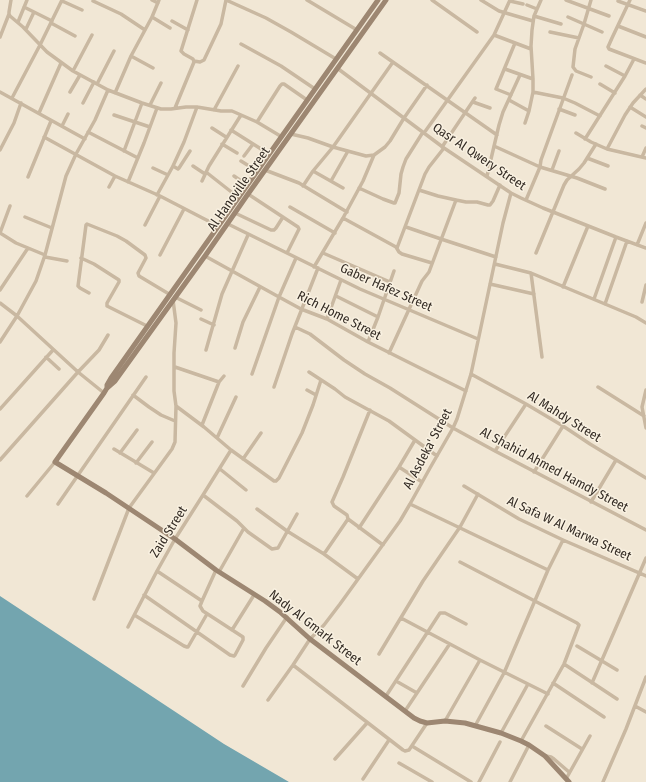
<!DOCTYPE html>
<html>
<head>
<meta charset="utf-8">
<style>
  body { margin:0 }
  canvas { display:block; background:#f1e7d5 }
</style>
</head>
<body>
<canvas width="646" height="782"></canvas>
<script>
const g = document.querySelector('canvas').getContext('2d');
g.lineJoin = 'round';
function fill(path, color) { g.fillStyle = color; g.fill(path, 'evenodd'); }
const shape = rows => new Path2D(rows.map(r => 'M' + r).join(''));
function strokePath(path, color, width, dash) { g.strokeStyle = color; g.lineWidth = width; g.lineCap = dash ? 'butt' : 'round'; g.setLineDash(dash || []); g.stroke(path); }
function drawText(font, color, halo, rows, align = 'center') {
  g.font = font + ' "Fira Sans Condensed",sans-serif'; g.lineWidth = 3; g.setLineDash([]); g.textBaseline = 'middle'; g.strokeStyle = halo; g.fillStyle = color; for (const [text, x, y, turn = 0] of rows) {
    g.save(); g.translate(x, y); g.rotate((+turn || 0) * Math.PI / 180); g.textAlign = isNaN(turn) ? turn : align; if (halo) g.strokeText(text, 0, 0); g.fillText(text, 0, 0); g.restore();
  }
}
fill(shape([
  [0,596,224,744,289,782,0,782]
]), '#73a5af');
strokePath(shape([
  [11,0,9,12,9,14,10,16,23,27,47,52,73,71,108,90,142,103,161,109,171,109,186,107,197,107,221,111,232,111,257,122,282,137],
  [152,0,158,3],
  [226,0,266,18,291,32,336,59],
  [307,0,357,30],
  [432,0,477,32],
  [481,0,499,11,533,21],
  [566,0,609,16],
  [630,0,612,38,608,47,609,49,646,63],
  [62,1,82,10],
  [93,1,121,14,145,30],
  [510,1,523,4],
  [618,1,646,11],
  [527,5,537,9],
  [24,7,52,21],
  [534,16,561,24],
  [152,17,170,28],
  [568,17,602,32],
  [172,21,188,30],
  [18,22,27,0],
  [51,23,75,36],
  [618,26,646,37],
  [26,29,34,12],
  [550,32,579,38],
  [494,35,531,49],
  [0,37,9,14],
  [241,44,281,66,315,89],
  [380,53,497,135],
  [131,56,153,68],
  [194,61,200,62,204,60,221,24,226,0],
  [606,66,625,76],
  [337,68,444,148,511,193,521,198,543,208,616,237,646,248],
  [505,69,533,79],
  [73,71,92,35],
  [591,77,576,71,573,67,575,49,584,24,591,0],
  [97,84,114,51],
  [600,84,615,93],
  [0,92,85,139],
  [70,92,80,75],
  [533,92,563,98,575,103,600,116],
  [115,93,131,56,152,17,159,0],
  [511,95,496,89,515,43],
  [640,95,646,99],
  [12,98,40,45,62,0],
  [509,100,529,111],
  [473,102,490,108],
  [83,103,94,82],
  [150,105,161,83],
  [630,107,646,117],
  [175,108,194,62,193,59,184,54,181,51,197,0],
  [559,109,575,115],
  [214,110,238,66],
  [39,113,61,63],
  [114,115,150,127],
  [257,122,280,86,282,84,284,84,307,100],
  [525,123,529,111,533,92,533,79,531,46,532,30,534,16,541,0],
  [62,126,68,114],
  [642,126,646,128],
  [212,128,226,137],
  [231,130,269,154],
  [88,132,138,158],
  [424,133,494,35,510,0],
  [576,133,591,142,607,149,646,158],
  [291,134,308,138,333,147,366,156,374,155,385,147,390,141,404,118,427,85],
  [44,137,115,176,160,196,218,226],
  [585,139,625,76,634,59],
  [222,144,237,153],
  [494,146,540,167,577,178,605,189],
  [442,147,475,98],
  [607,149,625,115,633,103,646,89],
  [0,150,14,123,21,103],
  [124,151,142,103],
  [244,156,253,144],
  [642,157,646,148],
  [587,158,608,166],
  [241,161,257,171],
  [173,166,178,169,179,168,190,151],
  [193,166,205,174],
  [153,168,168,175],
  [265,170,299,183,347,212],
  [552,170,559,151],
  [313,171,343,188],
  [206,172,239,198],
  [234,176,247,185],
  [487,176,499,125,503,112,520,75],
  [28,177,51,121],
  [202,181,209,166,241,115],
  [331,181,348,151],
  [128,182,144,143,157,108],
  [303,186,313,171,333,147,393,62],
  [109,187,115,176],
  [359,188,383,199,394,203,395,203,399,193,401,174,403,167,406,159,423,132],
  [419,190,438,196,456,200,466,202,477,202,488,205,490,205,493,201,500,185],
  [248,194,298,227,299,229,287,253],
  [157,195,173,166,184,142,197,107],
  [526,200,540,167,541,160,572,75],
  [290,207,335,233],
  [235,213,271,230,274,230,276,228,283,217],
  [25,217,52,228],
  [343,218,396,247,399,252,402,254,432,263],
  [228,224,360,289,478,339],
  [145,225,160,196],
  [406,227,441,239,496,257],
  [0,233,16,243,45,255],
  [0,233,10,206],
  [637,245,646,223],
  [397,248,425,174,429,167,444,148],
  [323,253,390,282],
  [536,253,564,185,567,180,579,169,584,163,596,144],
  [160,255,184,209],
  [205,256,279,297,301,309,327,319,368,342,466,391],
  [45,257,67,261],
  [81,258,94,264,119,280,119,282,107,303,107,306,147,326],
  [495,264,531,273,636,317,646,323],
  [314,267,343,218,363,181,374,155],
  [531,273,542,357],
  [490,284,534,294],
  [563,287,588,226],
  [0,290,28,248],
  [89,293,80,288,78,286,86,225,87,224,117,236,126,241,145,255,146,258,138,273,139,276,169,294],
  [336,296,378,317],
  [175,297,201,310],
  [594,299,616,237],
  [642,302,646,285],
  [0,303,17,316,78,372,104,393],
  [605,304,627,241],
  [201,319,214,325],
  [327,319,341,280],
  [295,327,310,334,344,360,365,374,390,388,453,428,495,451,646,530],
  [0,342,17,316,36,281,45,255,66,176,76,154,95,120,108,90],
  [368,342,378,317,394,271],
  [235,348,243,322,260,287],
  [206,350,222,294,248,235],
  [389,353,422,281,429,272,456,200],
  [46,357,59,369],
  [175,367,219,382],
  [309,372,335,389,345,397,389,421,437,456],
  [252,374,279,297,296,258],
  [471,374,526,404,563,426,590,444,646,478],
  [274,387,292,334,318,268],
  [598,387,644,416],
  [307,390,316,395],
  [646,390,642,407,646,428],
  [133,395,149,407,161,415,175,421],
  [176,406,204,427,231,450,274,481,276,481,279,478,302,433,313,405,321,380],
  [0,409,53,350],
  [202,425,219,382,224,376],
  [217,438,236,397],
  [114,449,154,473],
  [495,451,526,404],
  [120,453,137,430],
  [243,459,261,433],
  [0,460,78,372,99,350,108,335],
  [136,463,152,442],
  [399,467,422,482],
  [220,469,246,490],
  [534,472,563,426],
  [464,486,519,519,563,540,646,576],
  [203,495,237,521,248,532,272,549,278,548,297,514],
  [27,496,55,462],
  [591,502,616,460],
  [58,504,146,377],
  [410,504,548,570],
  [257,509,287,531,324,554,358,579],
  [348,519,383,545],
  [359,528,399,467,415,440],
  [324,554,348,519,347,515,334,506,332,502,343,477,370,410],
  [460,562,577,623,579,625,564,664,521,741],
  [157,571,202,601],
  [219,572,244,528],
  [144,595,230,655,234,656,235,655,243,640,243,637,203,611,200,606,202,601,216,570],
  [94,599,129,508,172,449,175,442,176,406,174,391,174,353,176,323,173,300],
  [136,616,184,646,187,647,188,647,207,614],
  [401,618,480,660,548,694],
  [128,627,157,571,175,539,203,495,231,450],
  [232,630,254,595],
  [577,646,617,670],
  [379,654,423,581,460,527,478,494],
  [564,664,617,699],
  [293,665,403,750,405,751,409,750,427,723],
  [396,681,417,693],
  [553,683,604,717],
  [592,683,646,558],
  [243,686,266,648,287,617],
  [386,696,440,613,445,613,466,624],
  [268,700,293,665,310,639,324,625,340,604,400,521,410,504,430,468,453,428,457,419,471,374,503,223,511,193],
  [635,706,646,712],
  [405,711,449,645],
  [445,721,480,660],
  [475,726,504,673,548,570,563,540],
  [546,726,582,749],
  [501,733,528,684],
  [412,746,471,782],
  [546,756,551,757,554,759,569,772],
  [335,759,367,723],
  [399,763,432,782],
  [363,779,389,740],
  [566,779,590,736],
  [479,782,500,742],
  [510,782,529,745],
  [603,782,626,729,646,677]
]), '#c9b8a1', 3.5);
strokePath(shape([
  [386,0,248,194,205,256,115,381,107,388,104,393,55,462,106,493,175,539,216,570,265,601,280,612,310,639,414,718,420,721,427,723,445,721,465,723,501,733,521,741,529,745,545,756,569,782],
  [107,388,107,385,111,378,378,0]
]), '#9d8772', 5);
drawText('13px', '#332b24', '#f9f1e1', [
  ["Qasr Al Qwery Street",479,157,34],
  ["Al Hanoville Street",239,189,-55],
  ["Gaber Hafez Street",386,288,24],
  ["Rich Home Street",339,316,27],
  ["Al Mahdy Street",564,417,32],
  ["Al Asdeka' Street",428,449,-62],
  ["Al Shahid Ahmed Hamdy Street",554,470,28],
  ["Al Safa W Al Marwa Street",569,529,25],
  ["Zaid Street",169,532,-58],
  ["Nady Al Gmark Street",315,628,38]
]);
</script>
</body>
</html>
